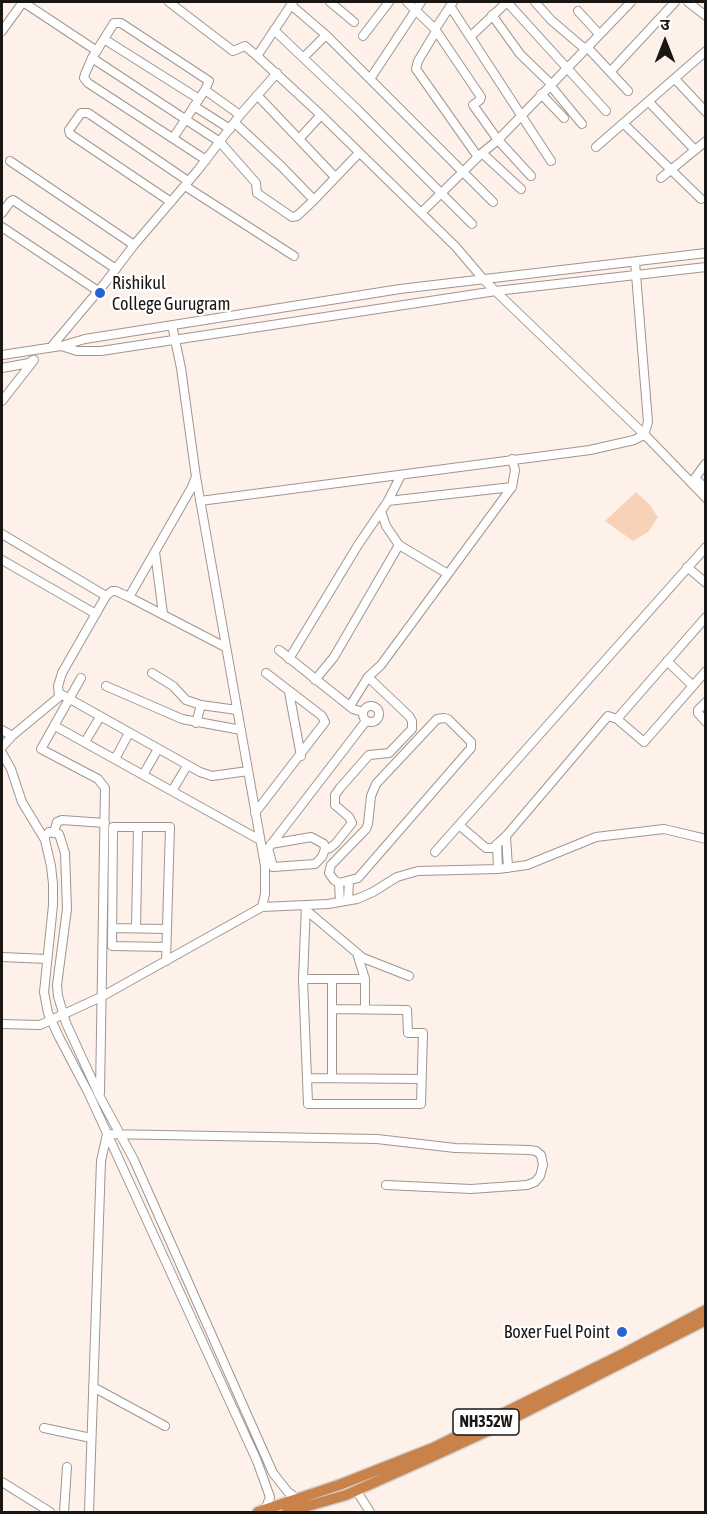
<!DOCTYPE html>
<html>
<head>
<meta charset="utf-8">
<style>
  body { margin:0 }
  #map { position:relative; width:707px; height:1514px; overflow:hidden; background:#fdf1e9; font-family:"Asap Condensed","Noto Sans Devanagari",sans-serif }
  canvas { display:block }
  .frame { position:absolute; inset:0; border:3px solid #1a1613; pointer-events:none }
  .north { position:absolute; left:635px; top:12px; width:60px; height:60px; -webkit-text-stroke:4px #fff; paint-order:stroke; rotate:0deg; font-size:16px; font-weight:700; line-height:24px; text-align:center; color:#1a1613 }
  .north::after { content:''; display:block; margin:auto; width:21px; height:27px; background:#1a1613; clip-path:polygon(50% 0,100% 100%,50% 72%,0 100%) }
</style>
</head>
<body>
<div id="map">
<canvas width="707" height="1514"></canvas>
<div class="frame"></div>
<div class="north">उ</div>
</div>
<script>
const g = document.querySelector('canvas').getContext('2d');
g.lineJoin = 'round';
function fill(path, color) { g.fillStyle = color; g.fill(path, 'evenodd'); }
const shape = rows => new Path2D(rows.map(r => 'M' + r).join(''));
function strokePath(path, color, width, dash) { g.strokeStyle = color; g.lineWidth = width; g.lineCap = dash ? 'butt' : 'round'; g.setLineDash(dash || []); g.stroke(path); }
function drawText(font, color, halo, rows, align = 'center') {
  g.font = font + ' "Asap Condensed",sans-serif'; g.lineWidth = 4.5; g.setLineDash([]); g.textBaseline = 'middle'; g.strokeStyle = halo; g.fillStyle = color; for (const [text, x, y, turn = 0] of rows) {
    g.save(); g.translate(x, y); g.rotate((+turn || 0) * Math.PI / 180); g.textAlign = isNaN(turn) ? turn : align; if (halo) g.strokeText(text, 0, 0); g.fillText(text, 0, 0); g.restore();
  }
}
fill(shape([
  [636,492,649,504,658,517,648,532,633,541,605,521]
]), '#f7d2b7');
const minor = shape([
  [23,2,97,51],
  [169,2,233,51,245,46,257,56],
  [293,2,257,56,321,115,456,247,484,280,647,437,706,498],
  [330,2,354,22],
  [407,2,435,29,453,2],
  [507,2,606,111],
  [535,2,551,20,585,49],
  [688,2,706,16],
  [291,5,326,35,493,202],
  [450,6,551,161],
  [578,11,599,34],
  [492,15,520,54,551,84],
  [435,29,481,97,480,100,473,105,498,140,531,176],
  [274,30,357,109,472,224],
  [2,31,23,2],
  [436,31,418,61,416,69,478,157],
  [363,36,389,2],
  [470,37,507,2],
  [104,39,199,99],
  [587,47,628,91],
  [304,57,326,35],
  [92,58,220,142,256,183,257,193,292,217,297,216,314,200,359,153],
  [611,71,675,2],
  [370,79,421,2],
  [675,79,706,112],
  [550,85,582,124],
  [205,90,240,115],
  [541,94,564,118],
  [257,95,335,177],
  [649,102,695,150],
  [194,106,230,129],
  [235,123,282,167,314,200],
  [624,124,701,199],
  [173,138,205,90,209,81,121,23,114,23,92,58,85,74,84,78,88,83,206,160],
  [299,139,321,115],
  [596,147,706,51],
  [482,153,521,189],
  [10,161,134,245],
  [661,178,706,141],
  [185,186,294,256],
  [171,202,70,134,69,130,81,113,88,113,188,181],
  [2,213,10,202,13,200,116,269],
  [421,213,482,153,498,140,631,2],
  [2,227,98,291],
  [172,325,181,368,196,477,265,866,265,894,262,907],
  [52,346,105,283,134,245,198,170,240,115,277,73],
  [61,346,77,351,101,351,496,291,706,267],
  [2,355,61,346,85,339,400,289,706,253],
  [2,368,29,363,33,360],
  [2,401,34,360],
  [706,463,695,478,706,489],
  [200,501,590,450,634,440,644,435,648,422,635,262],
  [388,501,512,487],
  [381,511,386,526,399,545,448,574],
  [2,534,106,596],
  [155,552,163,614],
  [2,560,96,614],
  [687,567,706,583],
  [129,597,225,647],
  [279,650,353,709,363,712],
  [289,659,358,545,388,501,401,475],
  [667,661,692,685],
  [152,673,173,686,186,700,201,705,237,710],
  [81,678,41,749,98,779,105,788,100,1093],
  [315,680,334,657,399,545],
  [106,686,182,719,241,730],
  [289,692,301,756],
  [59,693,200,772,212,776,248,771],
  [706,702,698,710,698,713,706,722],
  [350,706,368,677,381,665,512,487,515,470,512,459],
  '363 714a8 8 0 1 1 16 0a8 8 0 1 1-16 0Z',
  [444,718,448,719,471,742,471,748,358,878,339,883,334,880,329,873,331,865,366,829,368,824,371,796,376,784,437,719,444,718],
  [617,719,706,617],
  [196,723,201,705],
  [55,726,260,840],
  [2,730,12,736],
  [85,742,100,717],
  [2,747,12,736,59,697,58,686,62,673,106,596,112,591,116,591,129,597,192,487,195,479],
  [2,753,11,769,22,802,45,840],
  [115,759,129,733],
  [143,775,158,749],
  [172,791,187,766],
  [255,813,325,722,322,716,266,673],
  [459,825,486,848,493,848,506,836,608,716,617,719,644,742,706,671],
  [54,832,57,822,62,820,105,823],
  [506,836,508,868],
  [497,844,498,869],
  [268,848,273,867,315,864,322,857,325,849,324,844,311,837,271,844],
  [325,849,330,848,336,843,352,823,349,817,335,805,335,795,340,788,369,755,389,753,412,729,412,721,409,716,368,677],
  [435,852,706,547],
  [263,855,366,721],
  [339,883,340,902],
  [348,900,349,881],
  [306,905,303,979,307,1078,421,1079],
  [306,910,363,958,409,976],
  [112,928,167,929],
  [136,928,138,827],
  [166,947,112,946,113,827,170,827,166,961],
  [357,953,365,979,365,1009],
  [2,957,47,959],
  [303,979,365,979],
  [2,1024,40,1025,101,997,262,907,328,904,357,899,373,892,397,877,418,871,498,869,527,865,596,837,664,829,706,839],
  [307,1078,308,1104,421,1104,423,1033,408,1033,407,1010,332,1009],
  [332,1078,332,979],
  [93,1387,165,1426],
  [44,1428,91,1438],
  [2,1482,50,1512],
  [356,1490,370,1512],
  [265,1510,270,1497,257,1461,89,1094,59,1037,48,1013,44,992,53,905,53,884,51,866,45,840,45,836,49,832,59,834,65,853,67,909,57,985,58,996,66,1023,100,1097,134,1160,273,1473,288,1492,299,1500],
  [64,1512,67,1467],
  [89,1512,101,1161,107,1134,377,1139,455,1148,529,1150,536,1151,541,1155,543,1165,540,1176,535,1182,527,1185,471,1189,386,1185]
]);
const highway = shape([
  [258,1512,339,1485,433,1448,625,1353,706,1310],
  [287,1512,346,1495,429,1458,494,1428,706,1320]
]);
strokePath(minor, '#a0968e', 10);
strokePath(highway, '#d1d0d0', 13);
strokePath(minor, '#fff', 8);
strokePath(highway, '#c8824a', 10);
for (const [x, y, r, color] of [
  [100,293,6,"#2864d1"],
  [622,1332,6,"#2864d1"]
]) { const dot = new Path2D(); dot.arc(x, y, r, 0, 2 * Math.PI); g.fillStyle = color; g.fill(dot); strokePath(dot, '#fff', 2); }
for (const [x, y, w] of [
  [486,1422,66]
]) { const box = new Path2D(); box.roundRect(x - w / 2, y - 13, w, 26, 4.5); g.fillStyle = '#fff'; g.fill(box); strokePath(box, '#1a1613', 1.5); }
drawText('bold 16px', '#1a1613', null, [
  ["NH352W",486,1422]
]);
drawText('18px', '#1a1613', '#fff', [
  ["Rishikul",112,283],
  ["College Gurugram",112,304],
  ["Boxer Fuel Point",610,1332,"right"]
], 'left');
</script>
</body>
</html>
